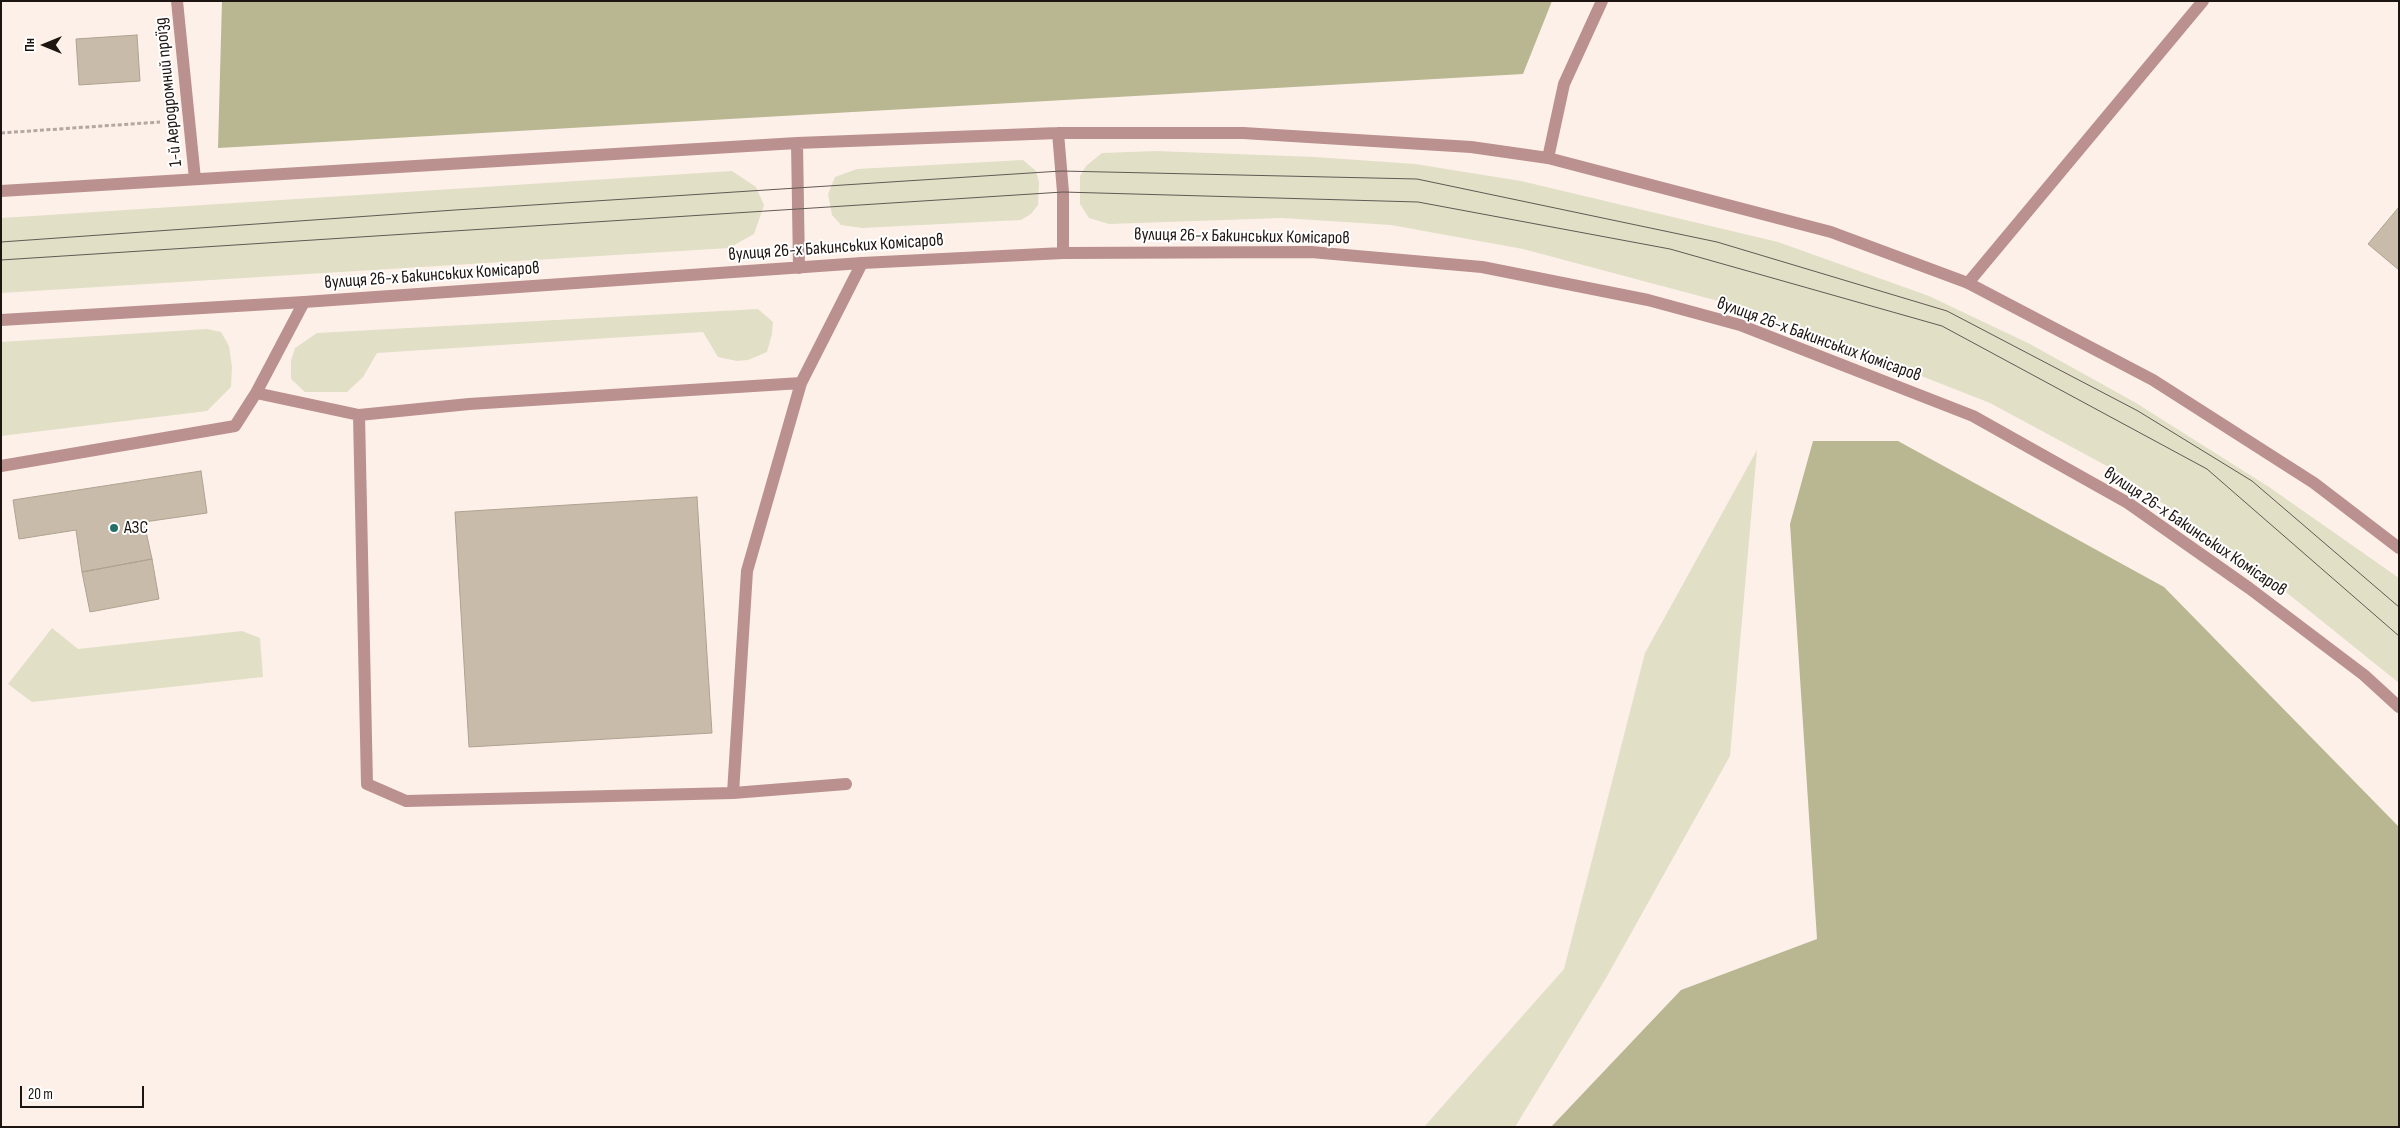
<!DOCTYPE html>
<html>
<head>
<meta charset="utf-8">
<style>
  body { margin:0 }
  #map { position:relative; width:2400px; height:1128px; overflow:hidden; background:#fdf0e9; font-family:"Sofia Sans Condensed",sans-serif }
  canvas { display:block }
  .frame { position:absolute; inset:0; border:2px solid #1d1511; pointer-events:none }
  .north { position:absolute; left:20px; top:20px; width:50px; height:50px; -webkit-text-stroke:4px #fff; paint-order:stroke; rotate:270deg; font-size:14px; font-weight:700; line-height:20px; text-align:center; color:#1d1511 }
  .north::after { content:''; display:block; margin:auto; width:18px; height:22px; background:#1d1511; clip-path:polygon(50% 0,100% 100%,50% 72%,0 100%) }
  .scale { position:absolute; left:20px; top:1086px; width:124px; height:22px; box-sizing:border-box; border:2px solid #1d1511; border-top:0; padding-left:6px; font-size:15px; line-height:18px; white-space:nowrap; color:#1d1511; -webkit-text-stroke:4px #fff; paint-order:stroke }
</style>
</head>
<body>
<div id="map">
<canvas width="2400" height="1128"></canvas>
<div class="frame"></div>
<div class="north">Пн</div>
<div class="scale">20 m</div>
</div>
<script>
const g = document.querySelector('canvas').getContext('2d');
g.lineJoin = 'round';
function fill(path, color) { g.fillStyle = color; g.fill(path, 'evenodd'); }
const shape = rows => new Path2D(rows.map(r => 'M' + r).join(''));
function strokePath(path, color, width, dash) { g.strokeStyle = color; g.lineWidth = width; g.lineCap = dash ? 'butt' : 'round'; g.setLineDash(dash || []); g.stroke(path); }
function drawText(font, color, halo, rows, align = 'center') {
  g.font = font + ' "Sofia Sans Condensed",sans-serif'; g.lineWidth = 4; g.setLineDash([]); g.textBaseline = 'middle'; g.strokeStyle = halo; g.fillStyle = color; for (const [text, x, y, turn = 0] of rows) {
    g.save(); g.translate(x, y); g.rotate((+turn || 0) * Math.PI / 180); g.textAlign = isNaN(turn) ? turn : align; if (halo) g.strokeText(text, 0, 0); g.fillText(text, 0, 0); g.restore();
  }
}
fill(shape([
  [1156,151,1315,157,1415,164,1521,181,1778,242,1929,296,2030,344,2136,403,2269,487,2399,578,2399,683,2266,576,2118,472,1990,403,1756,311,1523,249,1391,225,1282,218,1109,224,1089,218,1080,204,1080,176,1086,166,1102,153],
  [1023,160,1036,171,1039,182,1038,205,1031,214,1021,220,862,228,841,225,832,215,828,194,835,177,857,169],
  [732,171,756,187,764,205,754,234,729,248,1,293,1,218],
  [758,309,773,322,772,334,767,352,748,360,737,361,718,357,703,332,377,353,363,377,347,392,305,392,291,379,291,361,295,348,317,333],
  [207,329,221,332,229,346,232,367,231,387,207,411,1,436,1,342],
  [1757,450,1730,756,1606,978,1515,1127,1424,1127,1564,969,1645,653],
  [52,628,78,649,242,631,260,638,263,677,32,702,8,684]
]), '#e1dfc6');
fill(shape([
  [222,1,1552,1,1523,74,218,148],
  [1813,441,1898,441,2164,587,2399,827,2399,1127,1551,1127,1681,990,1817,939,1790,524]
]), '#b9b692');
const building = shape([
  [137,35,140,81,79,85,76,39,137,35],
  [2399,207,2399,270,2368,244,2399,207],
  [201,471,207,513,144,522,152,559,82,572,76,530,19,539,13,500,201,471],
  [697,497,712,733,469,747,455,512,697,497],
  [152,559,159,599,90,612,82,572,152,559]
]);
fill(building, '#c8bba9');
strokePath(building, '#aea290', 1);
strokePath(shape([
  [1,133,160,122]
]), '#b2a7a1', 3, [4, 2.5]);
strokePath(shape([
  [1548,158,1564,84,1602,1],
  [1968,283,2203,1],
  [256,393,359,415,367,784,406,801,733,793,846,784],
  [359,415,469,404,801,383,862,263],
  [1,466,235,426,256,393,304,302],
  [733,793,747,571,801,383]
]), '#ba918e', 12);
strokePath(shape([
  [177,1,195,179]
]), '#ba918e', 12);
strokePath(shape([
  [1058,133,1063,192,1063,253],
  [797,143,799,268],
  [1,191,797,143,1058,133,1243,133,1471,147,1548,158,1831,232,1968,283,2153,380,2314,483,2399,548],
  [1,320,304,302,862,263,1063,253,1311,252,1482,267,1648,300,1740,325,1973,416,2128,503,2249,588,2364,675,2399,707]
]), '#ba918e', 12);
strokePath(shape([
  [1,242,455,210,1061,171,1417,179,1717,242,1947,311,2138,411,2252,481,2399,607],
  [1,260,1063,192,1418,202,1670,249,1942,326,2207,469,2399,636]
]), '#625954', 1);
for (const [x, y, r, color] of [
  [114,528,5,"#277069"]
]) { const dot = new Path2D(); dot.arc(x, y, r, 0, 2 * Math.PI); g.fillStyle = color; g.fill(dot); strokePath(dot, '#fff', 2); }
drawText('18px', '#1d1511', '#fff', [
  ["1-й Аеродромний проїзд",169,92,-96],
  ["вулиця 26-х Бакинських Комісаров",1242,237,1],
  ["вулиця 26-х Бакинських Комісаров",836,248,-4],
  ["вулиця 26-х Бакинських Комісаров",432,276,-4],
  ["вулиця 26-х Бакинських Комісаров",1819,340,20],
  ["вулиця 26-х Бакинських Комісаров",2195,532,34]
]);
drawText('18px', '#1d1511', '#fff', [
  ["АЗС",124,528]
], 'left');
</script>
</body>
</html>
